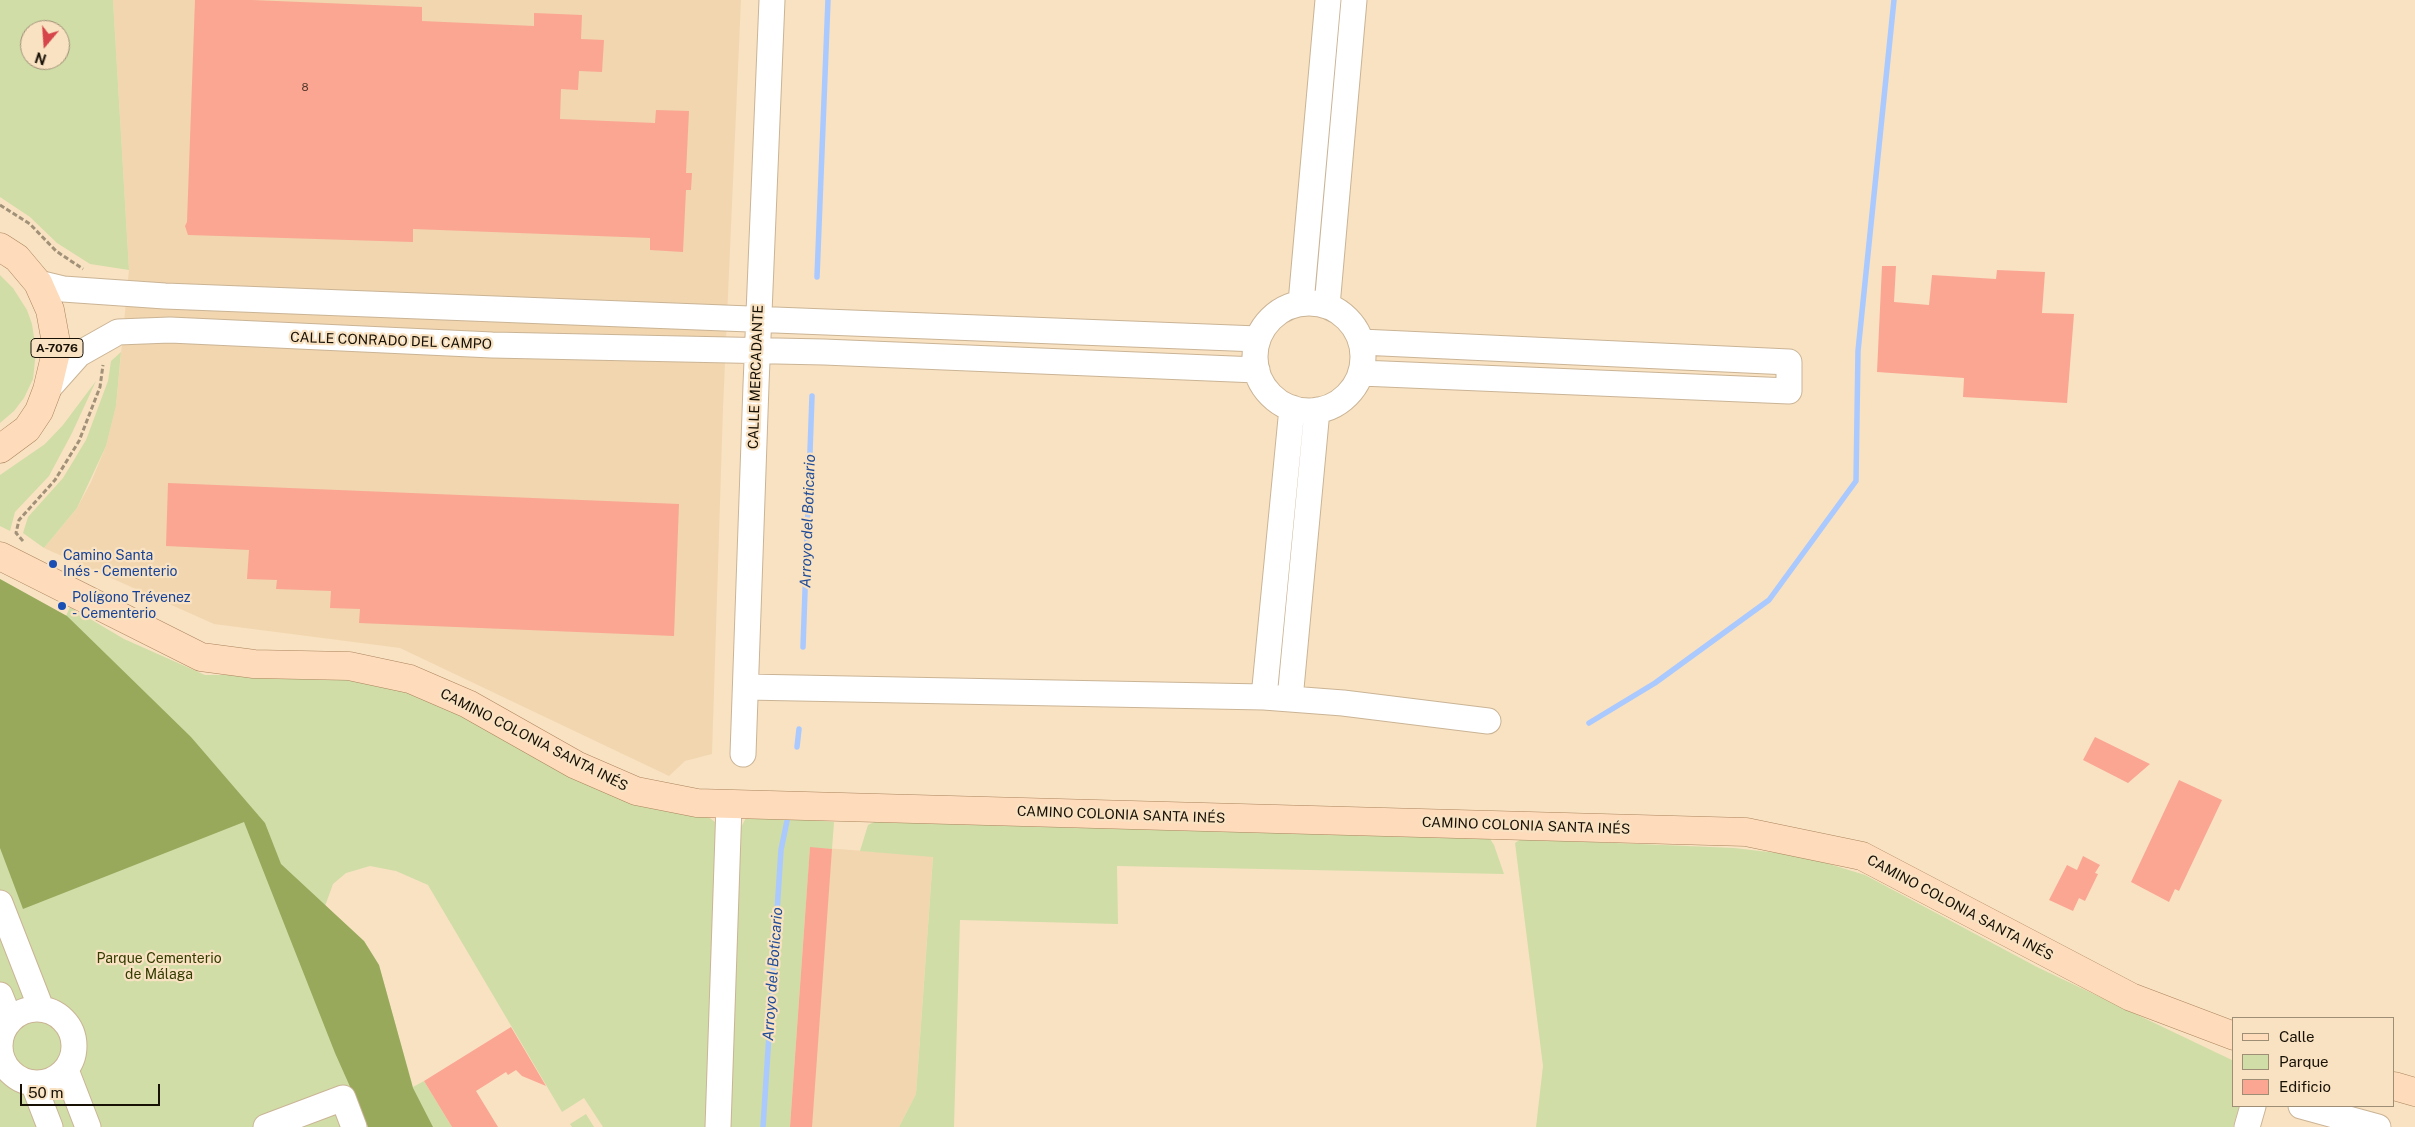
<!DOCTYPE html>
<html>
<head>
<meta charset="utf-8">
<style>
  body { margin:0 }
  #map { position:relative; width:2415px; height:1127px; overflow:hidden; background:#f9e2c2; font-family:"Public Sans",sans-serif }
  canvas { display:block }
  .legend { position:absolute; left:2232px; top:1017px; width:162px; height:90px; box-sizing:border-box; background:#f9e2c2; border:1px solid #9f8e76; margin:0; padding:6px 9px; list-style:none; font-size:15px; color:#171005 }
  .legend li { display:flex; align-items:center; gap:10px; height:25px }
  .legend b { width:25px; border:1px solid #9f8e76 }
  .north { position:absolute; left:20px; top:20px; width:50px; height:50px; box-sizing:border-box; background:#f9e2c2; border:1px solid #9f8e76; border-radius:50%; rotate:198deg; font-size:14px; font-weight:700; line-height:20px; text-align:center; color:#171005 }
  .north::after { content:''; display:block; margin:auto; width:18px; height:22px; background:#d54549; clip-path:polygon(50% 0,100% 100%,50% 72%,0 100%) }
  .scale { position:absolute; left:20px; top:1084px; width:140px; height:22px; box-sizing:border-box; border:2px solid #171005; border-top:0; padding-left:6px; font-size:15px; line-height:18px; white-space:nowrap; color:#171005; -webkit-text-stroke:4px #f9e2c2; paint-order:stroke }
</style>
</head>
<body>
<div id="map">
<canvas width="2415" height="1127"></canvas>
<ul class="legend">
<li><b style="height:6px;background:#fddbbb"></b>Calle</li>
<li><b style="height:14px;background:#d0dda7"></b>Parque</li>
<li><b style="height:14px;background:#faa693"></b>Edificio</li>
</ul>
<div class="north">N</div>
<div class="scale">50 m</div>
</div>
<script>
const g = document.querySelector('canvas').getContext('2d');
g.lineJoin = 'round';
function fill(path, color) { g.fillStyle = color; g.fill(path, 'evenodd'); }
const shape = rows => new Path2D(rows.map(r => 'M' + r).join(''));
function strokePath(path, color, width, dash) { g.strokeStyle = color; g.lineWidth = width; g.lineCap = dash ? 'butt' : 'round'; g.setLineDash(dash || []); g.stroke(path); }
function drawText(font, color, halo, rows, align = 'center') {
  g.font = font + ' "Public Sans",sans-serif'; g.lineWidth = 4.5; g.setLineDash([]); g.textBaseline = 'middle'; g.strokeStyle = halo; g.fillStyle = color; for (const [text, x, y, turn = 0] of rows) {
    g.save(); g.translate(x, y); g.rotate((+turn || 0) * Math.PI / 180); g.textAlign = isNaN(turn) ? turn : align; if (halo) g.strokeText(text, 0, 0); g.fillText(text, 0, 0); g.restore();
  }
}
fill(shape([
  [113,0,741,0,723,408,712,754,685,761,669,776,400,648,214,624,44,548,77,508,91,482,106,446,116,406,129,270],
  [810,847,933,856,916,1094,899,1127,790,1127]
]), '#f2d6af');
fill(shape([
  [0,0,113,0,129,270,90,264,57,243,30,217,0,197],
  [30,30,60,30,60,60,30,60],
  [0,275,13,288,27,310,32,324,36,351,33,379,24,398,14,411,0,423],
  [121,352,116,406,106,446,77,508,44,548,23,533,28,517,63,478,86,440,108,381,111,361],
  [96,381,72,433,49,476,15,512,10,531,0,526,0,475,45,444,63,425],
  [0,579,66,616,70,607,124,639,205,675,339,674,391,684,707,816,719,825,707,1127,603,1127,584,1098,562,1112,428,885,396,871,370,866,346,873,333,884,325,906,364,941,379,965,413,1087,424,1081,452,1127,0,1127],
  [748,814,834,822,832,849,810,848,790,1127,727,1127,738,833],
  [880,819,1487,834,1494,845,1504,874,1117,866,1118,924,960,920,954,1127,899,1127,916,1094,933,857,860,851,868,825],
  [1521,839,1734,848,1803,856,1865,875,2037,967,2234,1061,2234,1106,2239,1106,2233,1127,1536,1127,1543,1066,1515,843],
  [586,1114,594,1127,572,1127,570,1124]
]), '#d0dda7');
fill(shape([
  [0,579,67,616,191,737,265,823,281,864,364,941,379,965,413,1088,433,1127,368,1127,335,1053,244,822,23,909,0,848]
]), '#98a95c');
strokePath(shape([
  [817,277,828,0],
  [803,647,812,396],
  [1589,723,1655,683,1769,600,1856,481,1858,351,1894,0],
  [797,747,799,729],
  [763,1127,781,850,787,821]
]), '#aac9ff', 5.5);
fill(shape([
  [195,0,252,0,422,7,422,21,534,26,534,13,582,15,581,39,604,40,602,72,579,71,578,90,561,89,560,119,655,123,656,110,689,111,686,173,692,173,691,190,686,190,683,252,650,250,650,238,413,229,413,242,188,235,185,226,187,222],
  [1882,266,1896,266,1894,302,1929,305,1932,275,1996,279,1997,270,2045,272,2042,313,2074,314,2067,403,1963,397,1964,378,1877,372],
  [168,483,679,504,674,636,359,623,360,609,330,608,331,591,276,589,277,580,247,579,249,550,166,546],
  [2095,737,2150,764,2128,783,2083,760],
  [2179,780,2222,800,2179,891,2175,889,2169,902,2131,882],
  [810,847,832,849,812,1127,790,1127],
  [2083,856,2100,865,2095,873,2098,874,2085,901,2079,898,2073,911,2049,900,2067,865,2077,870],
  [511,1027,546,1086,522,1076,516,1070,508,1075,506,1072,476,1091,498,1127,452,1127,424,1081]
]), '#faa693');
const minor = shape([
  [38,283,63,289,165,296,1258,339],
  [1301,303,1328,0],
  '1255 357a54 54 0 1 1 108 0a54 54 0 1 1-108 0Z',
  [1327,306,1354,0],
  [1361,373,1789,391,1789,362,1361,342],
  [47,390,79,354,118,332,170,330,492,345,824,352,1257,370],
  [746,687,1264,697,1343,703,1488,721],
  [1264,697,1292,408],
  [1290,699,1317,410],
  [743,754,756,385,772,0],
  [0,903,41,1008],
  [0,995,10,1020],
  '0 1046a37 37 0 1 1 74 0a37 37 0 1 1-74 0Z',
  [66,1070,88,1127],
  [33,1083,50,1127],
  [2301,1106,2378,1127],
  [266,1127,343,1098,354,1127],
  [718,1127,729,805],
  [2247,1127,2253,1106]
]);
const major = shape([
  [0,247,17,258,38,283,50,310,57,348,47,390,39,411,27,429,0,449],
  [0,556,201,657,254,664,349,666,410,679,468,704,576,765,636,791,697,803,1746,832,1862,856,2131,997,2234,1036],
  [2394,1086,2415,1092]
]);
strokePath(minor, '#cab495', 27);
strokePath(major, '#ac845d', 29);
strokePath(shape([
  [0,205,30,224,56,251,83,269],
  [23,541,16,533,19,520,55,480,79,441,100,387,103,365]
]), '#a19179', 3, [5, 2.5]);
strokePath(minor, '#fff', 25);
strokePath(major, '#fddbbb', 28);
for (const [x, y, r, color] of [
  [53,564,5,"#1a4fb4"],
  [62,606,5,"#1a4fb4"]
]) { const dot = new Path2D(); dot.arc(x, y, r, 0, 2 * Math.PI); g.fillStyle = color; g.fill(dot); strokePath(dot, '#f9e2c2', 2); }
drawText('11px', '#503628', null, [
  ["8",305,88]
]);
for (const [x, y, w] of [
  [57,348,52]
]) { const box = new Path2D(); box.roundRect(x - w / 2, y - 9.5, w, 19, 4); g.fillStyle = '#f9e2c2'; g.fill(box); strokePath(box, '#171005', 1); }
drawText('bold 12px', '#171005', null, [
  ["A-7076",57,348]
]);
drawText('14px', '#171005', '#f9e2c2', [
  ["CALLE CONRADO DEL CAMPO",391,341,2],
  ["CALLE MERCADANTE",756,377,-88],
  ["CAMINO COLONIA SANTA INÉS",534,740,27],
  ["CAMINO COLONIA SANTA INÉS",1121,815,2],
  ["CAMINO COLONIA SANTA INÉS",1526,826,2],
  ["CAMINO COLONIA SANTA INÉS",1960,908,28]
]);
drawText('14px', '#164399', '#f9e2c2', [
  ["Camino Santa",63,556],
  ["Inés - Cementerio",63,572],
  ["Polígono Trévenez",72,598],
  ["- Cementerio",72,614]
], 'left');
drawText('14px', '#323b00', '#f9e2c2', [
  ["Parque Cementerio",159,959],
  ["de Málaga",159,975]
]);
drawText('italic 15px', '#204c98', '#f9e2c2', [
  ["Arroyo del Boticario",808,521,-88],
  ["Arroyo del Boticario",773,974,-86]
]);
</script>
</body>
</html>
